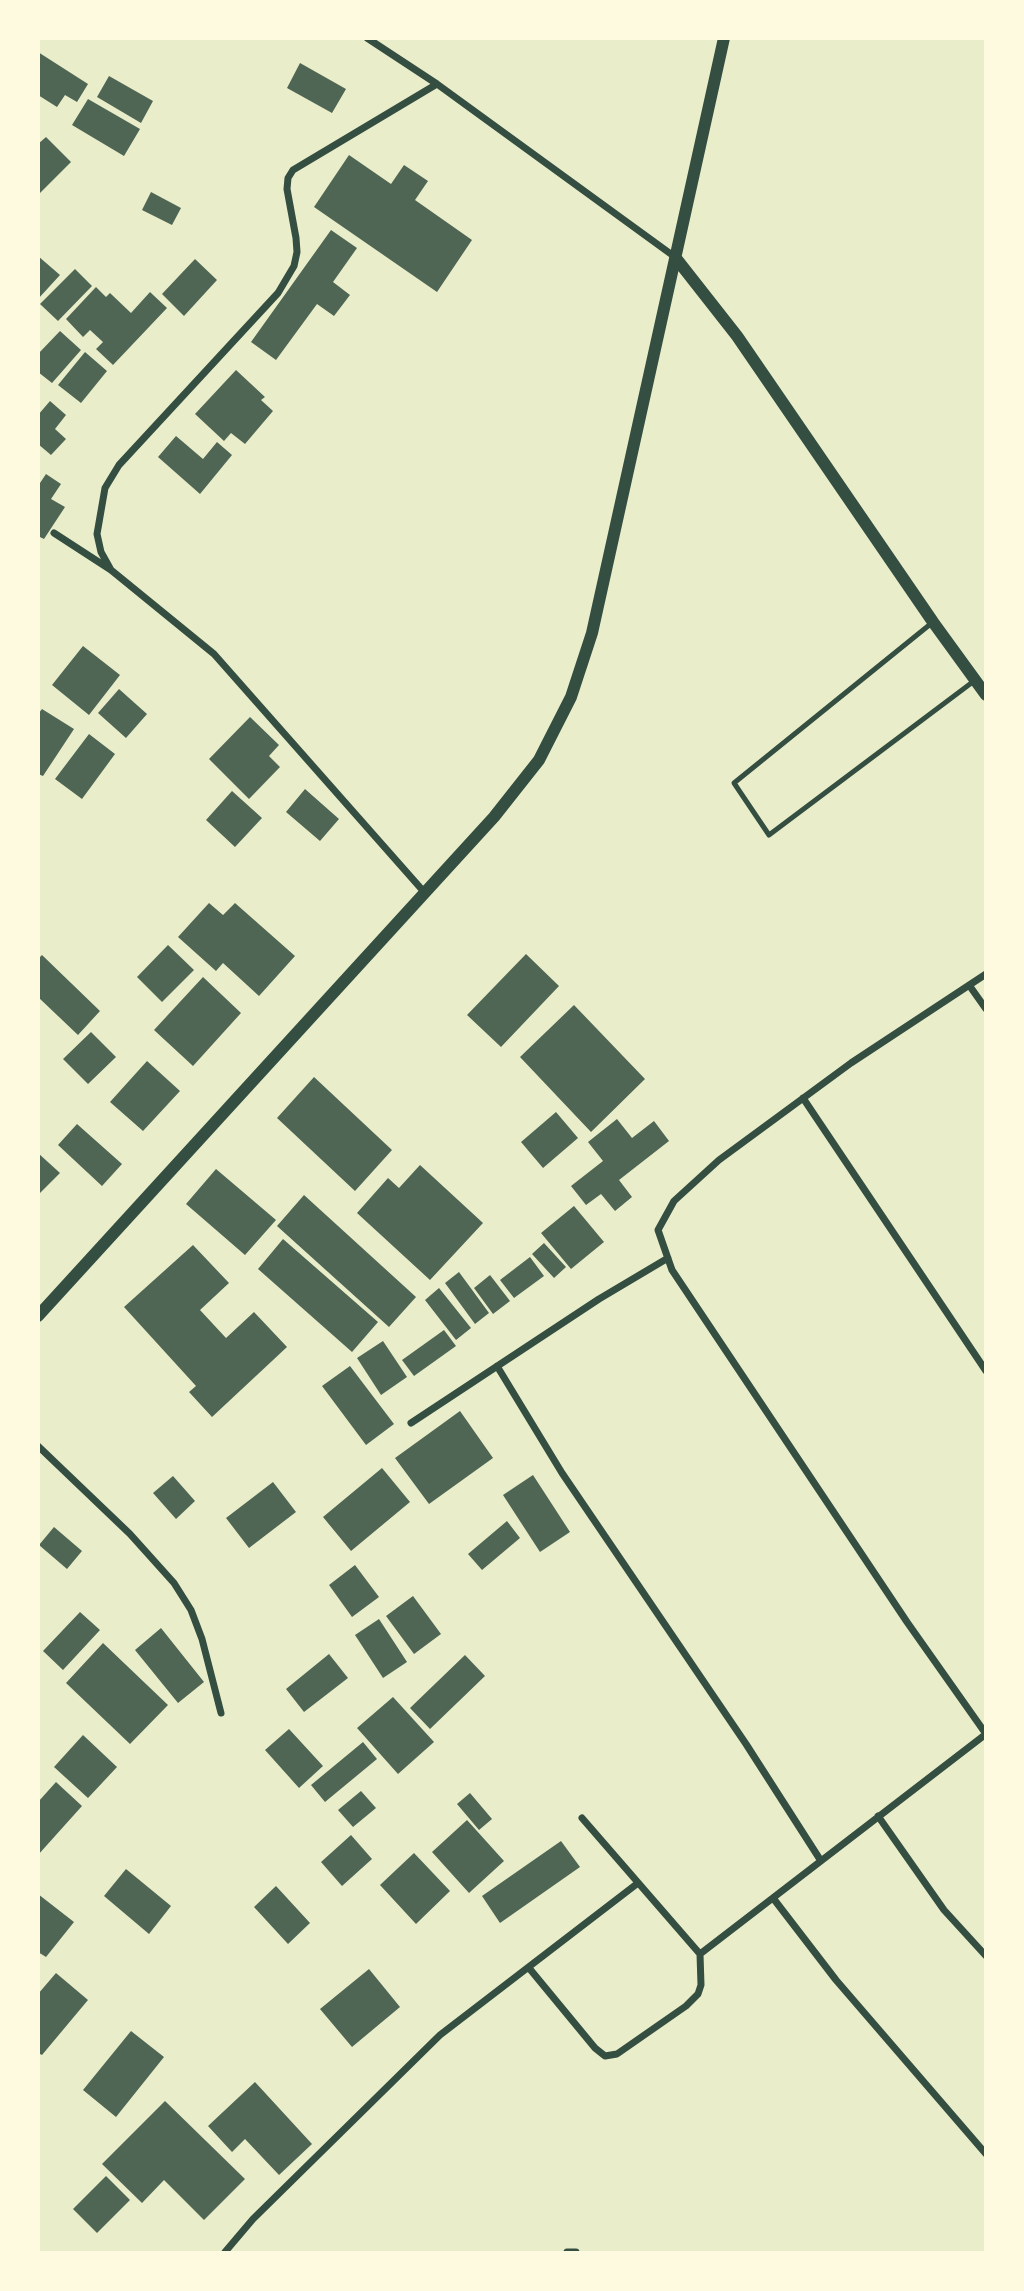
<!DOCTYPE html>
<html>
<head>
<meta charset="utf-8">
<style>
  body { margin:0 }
  #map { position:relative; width:1024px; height:2291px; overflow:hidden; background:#e9edc9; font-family:Overpass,sans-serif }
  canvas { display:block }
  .frame { position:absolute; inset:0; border:40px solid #fefae0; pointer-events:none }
</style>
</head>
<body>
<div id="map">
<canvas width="1024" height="2291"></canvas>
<div class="frame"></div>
</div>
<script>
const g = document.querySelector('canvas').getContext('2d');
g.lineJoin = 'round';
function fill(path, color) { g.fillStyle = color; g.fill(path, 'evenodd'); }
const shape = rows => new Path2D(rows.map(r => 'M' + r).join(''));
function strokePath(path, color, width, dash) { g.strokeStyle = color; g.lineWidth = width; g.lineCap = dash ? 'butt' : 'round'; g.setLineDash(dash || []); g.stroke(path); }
fill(shape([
  [38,52,88,84,77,102,65,95,57,107,38,95],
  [300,63,346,89,332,113,287,88],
  [109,76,153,101,141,123,97,97],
  [88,99,140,129,124,156,72,125],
  [46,137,71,162,38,195,38,144],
  [349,155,391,184,404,165,428,181,415,200,472,240,437,292,314,207],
  [151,192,181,208,172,225,142,210],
  [331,230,357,248,333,282,350,295,334,316,317,304,276,360,251,342],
  [38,256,60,275,38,299],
  [195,259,217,280,184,316,162,294],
  [75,269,92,286,58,321,40,304],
  [96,287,106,297,110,293,131,313,150,292,167,308,113,365,96,349,103,342,90,330,83,337,66,319],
  [60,331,81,350,52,383,38,372,38,354],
  [85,352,107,371,81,403,58,385],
  [236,370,265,397,261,400,273,411,245,444,231,433,224,441,195,414],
  [50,401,66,415,55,429,66,439,51,455,38,444,38,415],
  [176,436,203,459,217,442,232,455,200,494,158,457],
  [46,474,61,484,51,499,65,507,44,539,38,536,38,486],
  [83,646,120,675,89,715,52,685],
  [119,689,147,714,126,738,98,713],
  [42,709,74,729,43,776,38,774,38,714],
  [250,717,279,745,269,756,280,767,249,799,209,759],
  [89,734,115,754,82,799,55,779],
  [305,789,339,819,320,841,286,812],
  [232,791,262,818,235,847,206,820],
  [209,903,223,915,235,903,295,956,259,996,223,963,216,971,178,937],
  [168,945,194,970,162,1002,137,977],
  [526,954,559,986,501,1047,467,1015],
  [42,955,100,1011,78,1035,38,997,38,959],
  [203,977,241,1013,193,1066,154,1030],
  [574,1005,645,1079,591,1132,520,1057],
  [91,1032,116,1057,88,1084,63,1059],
  [147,1061,180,1091,143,1131,110,1102],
  [314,1077,392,1150,355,1191,277,1118],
  [556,1112,578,1138,543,1168,521,1142],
  [617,1119,632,1138,654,1121,669,1141,619,1180,632,1197,615,1211,601,1194,586,1205,571,1186,603,1161,588,1142],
  [77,1124,122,1164,102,1186,58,1145],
  [38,1153,60,1173,38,1195],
  [420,1165,483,1223,430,1280,357,1213,388,1178,399,1188],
  [216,1169,276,1220,245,1255,186,1204],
  [304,1195,416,1297,389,1327,277,1226],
  [574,1206,604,1242,571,1269,541,1233],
  [283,1239,378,1322,352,1352,258,1269],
  [544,1243,566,1267,554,1278,532,1254],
  [193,1245,229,1283,200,1310,226,1338,254,1312,287,1347,212,1417,189,1392,196,1386,124,1307],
  [530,1257,544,1276,514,1298,500,1280],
  [459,1272,489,1313,475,1324,445,1283],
  [490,1275,510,1301,493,1314,474,1288],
  [439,1288,471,1328,456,1340,425,1300],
  [444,1330,456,1346,414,1376,402,1360],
  [383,1341,407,1377,381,1395,357,1358],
  [350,1366,394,1424,366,1445,322,1386],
  [460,1411,493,1458,429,1504,395,1458],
  [382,1468,410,1502,351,1551,323,1517],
  [533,1475,570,1532,540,1552,503,1495],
  [173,1476,195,1501,176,1519,153,1493],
  [273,1482,296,1512,249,1548,226,1518],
  [507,1521,520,1538,482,1570,468,1554],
  [54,1527,82,1551,67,1569,39,1545],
  [355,1565,379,1597,352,1617,329,1585],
  [413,1596,441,1634,414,1654,386,1616],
  [80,1612,100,1630,63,1670,43,1651],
  [379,1619,407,1662,383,1678,355,1635],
  [161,1628,204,1682,178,1703,135,1650],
  [103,1643,168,1705,130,1744,66,1683],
  [329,1654,348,1678,304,1712,286,1689],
  [465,1655,485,1676,430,1729,410,1708],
  [393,1697,434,1742,398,1774,357,1728],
  [289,1729,323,1766,299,1788,265,1750],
  [83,1735,117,1767,88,1798,54,1767],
  [363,1742,377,1759,325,1802,311,1785],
  [56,1782,82,1806,38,1855,38,1802],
  [361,1791,376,1808,353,1827,338,1810],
  [470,1793,492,1819,479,1830,457,1804],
  [467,1820,504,1861,469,1893,432,1852],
  [351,1835,372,1859,342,1886,321,1862],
  [561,1841,580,1867,500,1923,482,1896],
  [414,1853,450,1891,416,1924,380,1885],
  [126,1869,171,1906,149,1934,104,1896],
  [276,1886,310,1923,288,1944,254,1907],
  [38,1894,74,1922,46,1957,38,1952],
  [369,1969,400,2007,352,2047,320,2009],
  [56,1973,88,2000,42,2055,38,2053,38,1994],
  [131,2031,164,2057,116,2117,83,2090],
  [255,2082,312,2144,279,2175,245,2139,232,2152,208,2126],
  [165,2101,245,2179,204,2220,164,2180,142,2203,102,2164],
  [106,2176,130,2200,97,2233,73,2209]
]), '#4f6655');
strokePath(shape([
  [933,622,734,783,769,835,974,681]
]), '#344e41', 5);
strokePath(shape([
  [367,38,437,84,675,257],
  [54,533,111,570,214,654,425,893],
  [111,570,101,552,97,534,105,488,119,465,278,293,294,266,297,252,296,238,287,189,288,178,293,170,437,84],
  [986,974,851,1063,719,1160,674,1201,658,1230,672,1270,907,1622,986,1734],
  [969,985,986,1009],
  [803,1098,986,1371],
  [497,1366,562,1473,746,1744,821,1861],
  [411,1423,599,1299,668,1258],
  [38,1446,130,1534,174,1583,191,1610,202,1639,221,1713],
  [878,1816,944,1910,986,1956],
  [773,1898,836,1980,986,2154],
  [700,1954,986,1734],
  [529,1968,595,2048,605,2056,617,2054,686,2006,698,1994,701,1985,700,1954,582,1818],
  [225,2252,253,2219,440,2035,638,1883],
  [567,2252,576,2252]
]), '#344e41', 7);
strokePath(shape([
  [675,257,737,336,933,622,986,695],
  [38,1316,494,817,539,760,571,697,592,633,724,38]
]), '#344e41', 12);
</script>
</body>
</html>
